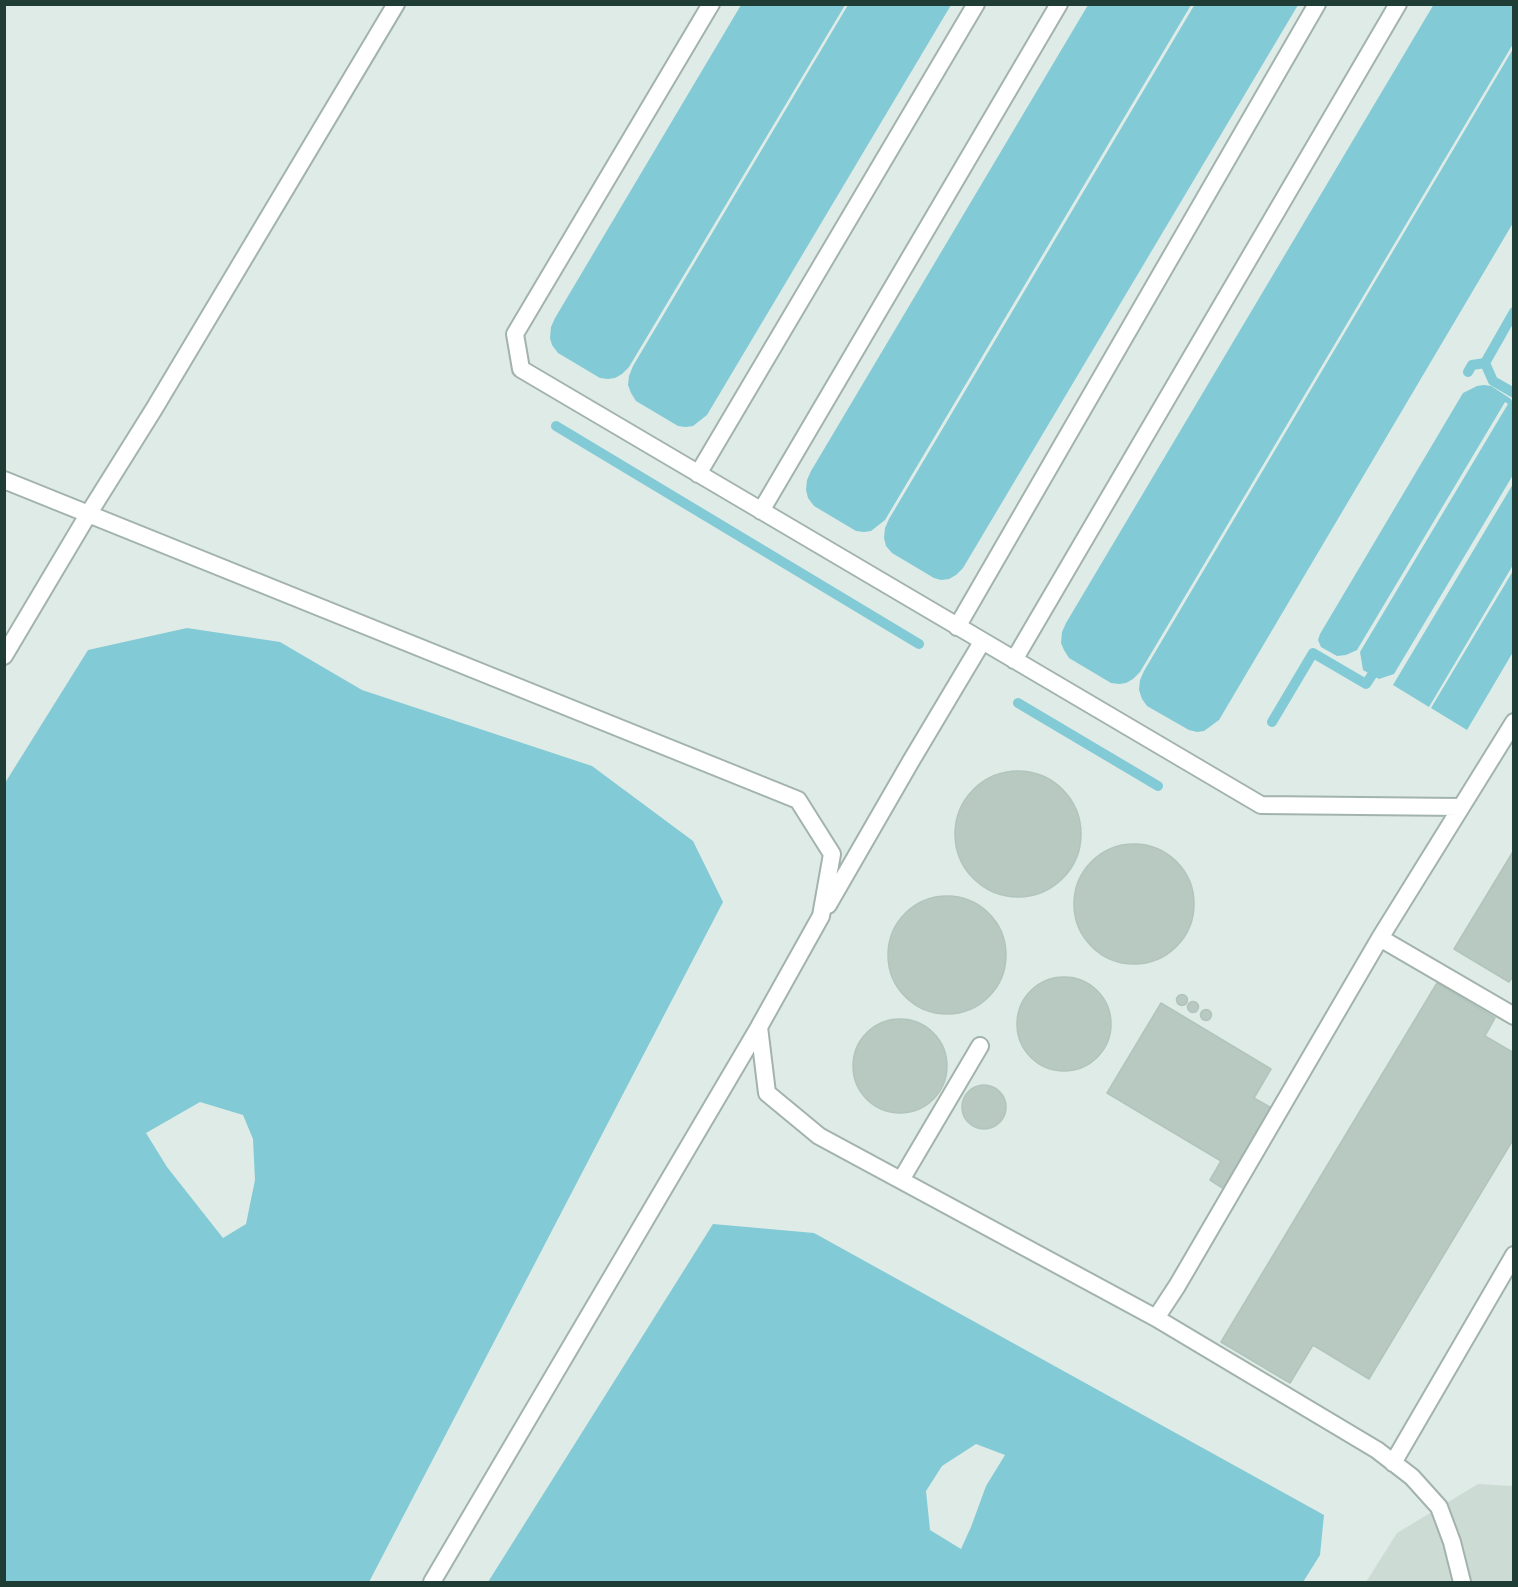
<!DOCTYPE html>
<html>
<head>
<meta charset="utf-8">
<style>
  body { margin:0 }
  #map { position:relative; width:1518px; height:1587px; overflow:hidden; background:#dfebe6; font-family:Inter,sans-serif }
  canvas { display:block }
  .frame { position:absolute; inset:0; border:6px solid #1f3d34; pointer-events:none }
</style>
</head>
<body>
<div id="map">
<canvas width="1518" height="1587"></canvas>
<div class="frame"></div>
</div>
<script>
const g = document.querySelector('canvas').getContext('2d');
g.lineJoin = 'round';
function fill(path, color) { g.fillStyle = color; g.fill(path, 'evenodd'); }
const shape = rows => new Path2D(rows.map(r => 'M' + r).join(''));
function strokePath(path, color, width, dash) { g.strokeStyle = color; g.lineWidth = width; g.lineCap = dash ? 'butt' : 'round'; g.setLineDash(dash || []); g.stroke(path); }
fill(shape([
  [1478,1484,1513,1486,1513,1582,1366,1582,1397,1533]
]), '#cddbd5');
fill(shape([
  [1195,4,1298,5,963,568,956,575,949,579,941,580,934,578,892,553,886,546,884,538,885,528,889,519],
  [1434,4,1513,5,1513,44,1140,672,1133,679,1126,683,1119,684,1111,683,1069,658,1064,650,1061,643,1062,632,1066,623],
  [741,5,845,5,629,367,622,374,615,378,608,379,600,378,558,353,552,345,550,338,551,327,555,318],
  [848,5,951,5,707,415,693,426,686,427,678,426,636,401,631,393,628,385,629,376,633,366],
  [1088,5,1191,5,885,520,871,531,864,532,856,531,814,506,808,498,806,490,807,480,811,471],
  [1513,49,1513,223,1219,720,1204,731,1197,732,1189,730,1147,706,1142,699,1139,690,1140,680,1144,671],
  [1484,385,1491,386,1511,399,1513,403,1513,475,1394,674,1379,679,1363,670,1360,652,1508,404,1505,402,1357,650,1346,655,1337,656,1321,647,1318,640,1320,634,1463,393,1477,386],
  [1513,484,1513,565,1429,707,1393,685],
  [1513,571,1513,652,1467,730,1431,708],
  [187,628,280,642,362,690,592,766,693,841,723,902,369,1582,5,1582,5,783,88,650],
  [200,1102,243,1115,253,1139,255,1180,246,1224,223,1238,167,1167,146,1133],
  [713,1224,814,1233,1324,1515,1320,1555,1303,1582,488,1582],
  [976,1444,1005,1455,986,1486,971,1527,961,1549,930,1530,926,1491,942,1466]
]), '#82cad6');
strokePath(shape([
  [1514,312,1485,363,1493,381,1514,393],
  [1468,372,1472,365,1485,363],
  [556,426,919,644],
  [1018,703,1158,786],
  [1272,722,1313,653,1366,684,1372,675]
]), '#82cad6', 10);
const building = shape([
  '955 834a63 63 0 1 1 126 0a63 63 0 1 1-126 0Z',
  '1074 904a60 60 0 1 1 120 0a60 60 0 1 1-120 0Z',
  [1514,850,1514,975,1509,982,1454,949,1514,850],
  '888 955a59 59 0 1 1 118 0a59 59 0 1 1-118 0Z',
  '1017 1024a47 47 0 1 1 94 0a47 47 0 1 1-94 0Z',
  [1437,983,1495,1018,1485,1036,1514,1053,1514,1138,1369,1379,1313,1345,1290,1383,1221,1342,1437,983],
  '1176.5 1000a5.5 5.5 0 1 1 11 0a5.5 5.5 0 1 1-11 0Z',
  '1187.5 1007a5.5 5.5 0 1 1 11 0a5.5 5.5 0 1 1-11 0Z',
  [1161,1003,1271,1069,1254,1098,1275,1110,1227,1191,1210,1180,1221,1161,1107,1093,1161,1003],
  '1200.5 1015a5.5 5.5 0 1 1 11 0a5.5 5.5 0 1 1-11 0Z',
  '853 1066a47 47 0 1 1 94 0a47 47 0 1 1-94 0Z',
  '962 1107a22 22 0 1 1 44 0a22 22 0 1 1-44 0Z'
]);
fill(building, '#b7c9c1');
strokePath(building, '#b1c5bd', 1.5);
const lane = shape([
  [711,4,515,334,521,369,1261,805,1460,807],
  [698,474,976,4],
  [4,480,798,800,832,854,821,916,759,1027,767,1093,819,1136,1156,1318,1377,1450,1412,1477,1439,1507,1452,1542,1462,1582],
  [761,511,1059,4],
  [957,627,1317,4],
  [4,656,89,513,154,409,396,4],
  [1014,660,1398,4],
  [828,905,911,761,982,642],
  [1380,938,1514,1016],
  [901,1180,980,1046],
  [1156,1318,1177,1286,1380,938,1514,722],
  [1393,1463,1514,1255],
  [432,1582,759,1027]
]);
strokePath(lane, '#a2b3ad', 20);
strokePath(lane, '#fff', 16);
</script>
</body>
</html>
